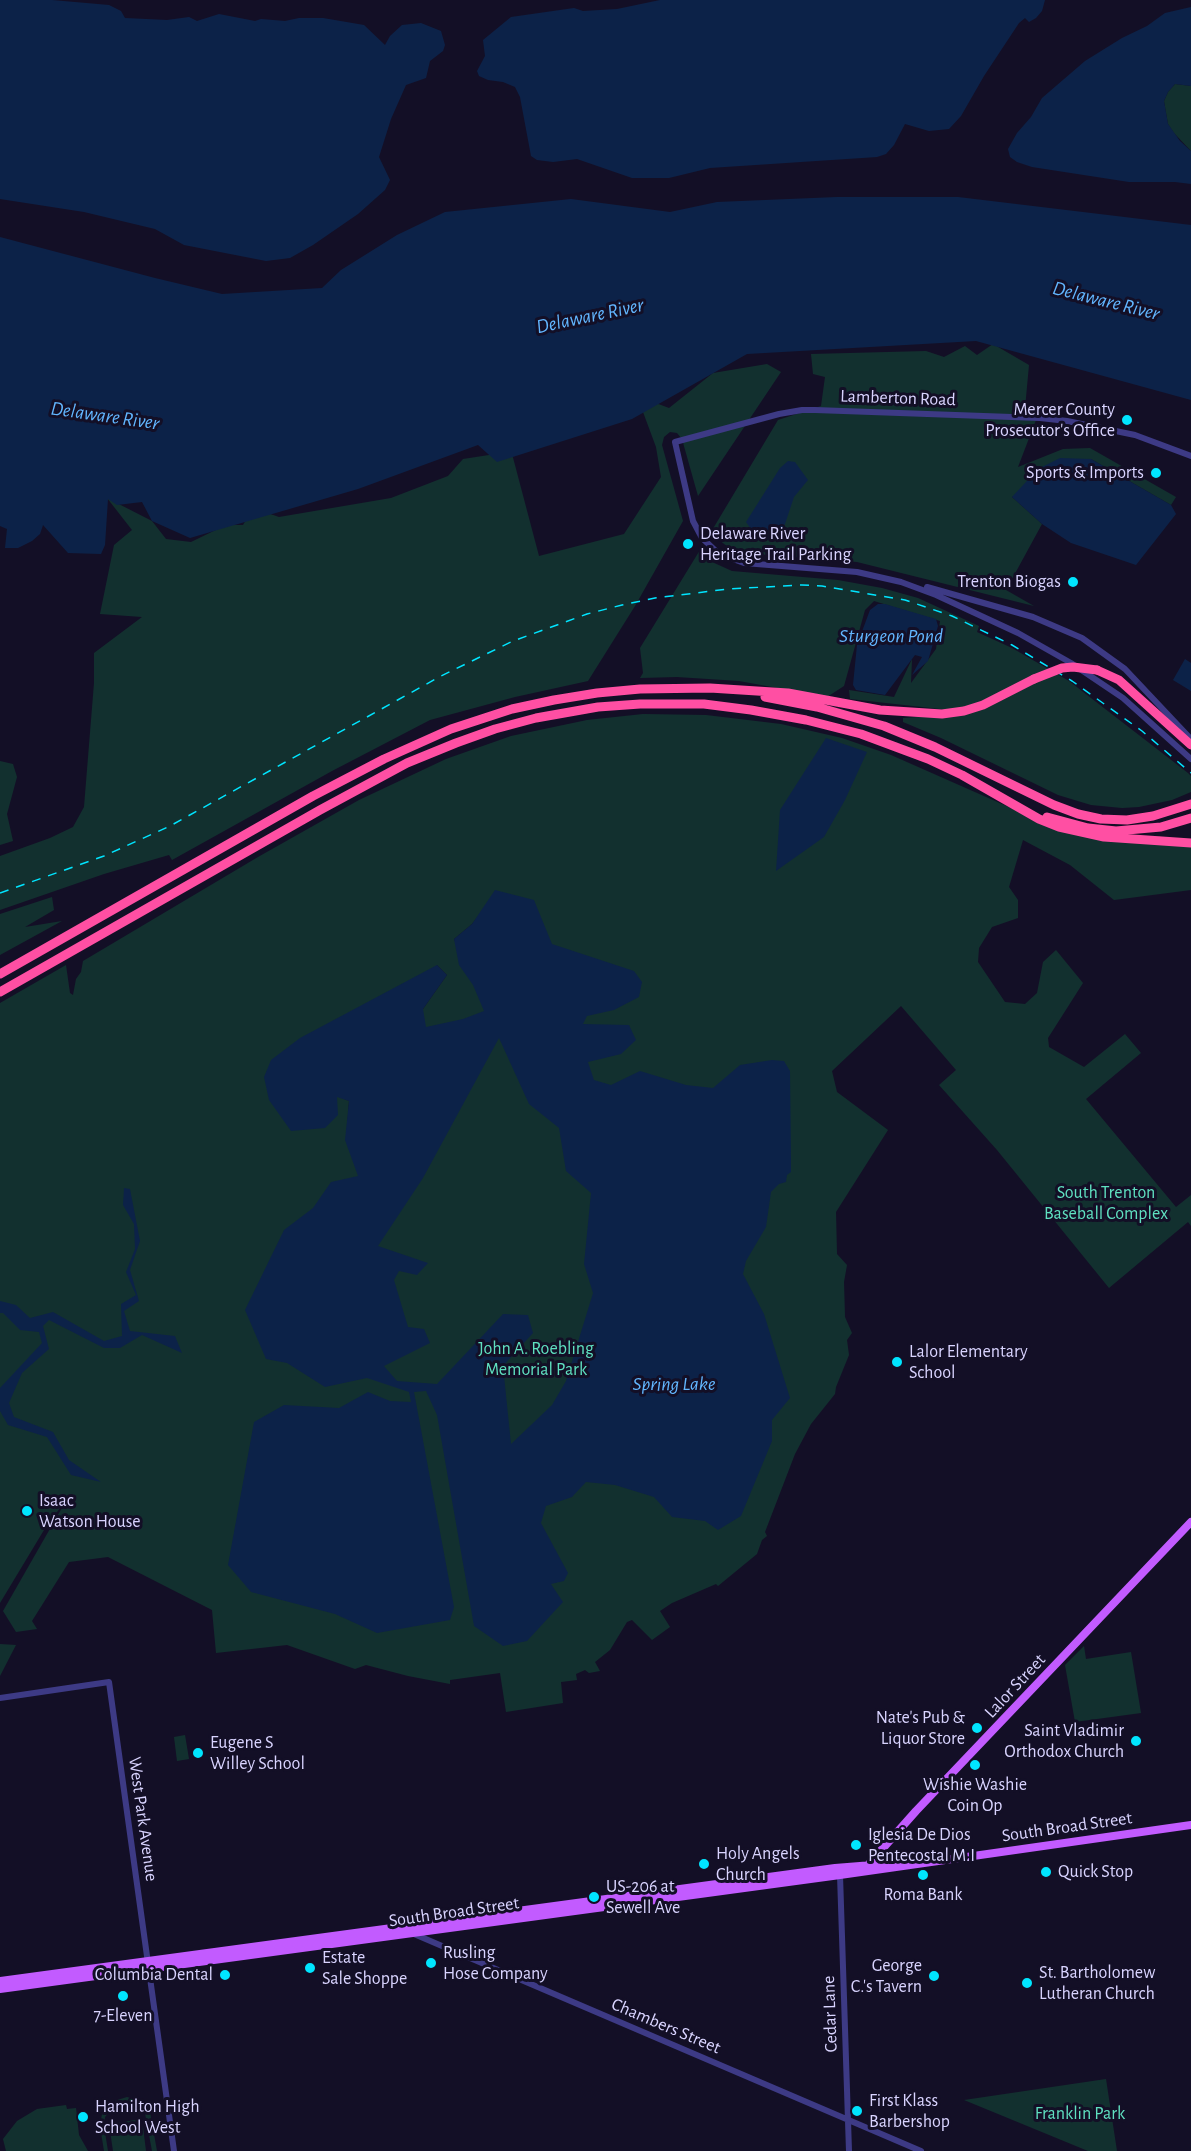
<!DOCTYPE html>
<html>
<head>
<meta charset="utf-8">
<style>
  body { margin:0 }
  canvas { display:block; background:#130f26 }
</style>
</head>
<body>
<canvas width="1191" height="2151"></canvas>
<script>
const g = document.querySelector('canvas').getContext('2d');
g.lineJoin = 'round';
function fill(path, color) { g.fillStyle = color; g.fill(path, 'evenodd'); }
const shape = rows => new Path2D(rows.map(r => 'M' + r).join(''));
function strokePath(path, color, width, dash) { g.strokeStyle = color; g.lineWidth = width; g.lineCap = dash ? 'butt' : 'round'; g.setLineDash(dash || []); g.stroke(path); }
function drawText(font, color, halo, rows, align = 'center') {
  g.font = font + ' "Alegreya Sans",sans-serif'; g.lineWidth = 6; g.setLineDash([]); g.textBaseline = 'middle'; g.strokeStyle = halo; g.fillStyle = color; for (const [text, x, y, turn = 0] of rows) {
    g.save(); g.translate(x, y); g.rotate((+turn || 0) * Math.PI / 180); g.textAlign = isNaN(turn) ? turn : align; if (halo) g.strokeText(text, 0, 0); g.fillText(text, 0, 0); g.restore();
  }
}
fill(shape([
  [1175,84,1191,86,1191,151,1174,133,1168,124,1166,113,1164,101,1168,92],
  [993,344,1029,365,1024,419,1036,420,1018,467,1063,449,1090,448,1176,497,1171,505,1091,459,1012,497,1042,524,1006,590,1034,606,857,562,744,553,728,547,714,536,711,532,778,420,821,406,825,377,813,374,811,354,926,351,944,357,965,346,977,355],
  [767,364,781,372,698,496,682,439,677,433,670,432,664,437,662,445,683,521,635,606,588,681,515,697,430,720,332,771,172,860,169,855,104,874,0,910,0,856,50,838,73,827,84,807,94,683,94,653,142,617,100,614,114,545,132,530,107,498,152,521,166,539,191,542,226,525,243,525,253,508,279,517,391,498,448,476,463,459,489,455,497,440,511,450,539,556,624,534,661,477,656,447,643,412,653,402,669,408,713,373],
  [700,550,712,562,732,571,838,580,882,588,918,598,979,626,977,632,1012,648,1069,681,1188,773,1191,776,1191,792,1172,800,1139,807,1122,808,1091,805,1058,795,941,738,903,722,903,718,960,714,940,709,850,699,849,690,894,697,912,659,911,683,936,649,940,621,874,601,865,610,844,686,827,697,739,681,677,677,640,678,643,673,640,648],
  [643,714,706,715,781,724,842,738,891,755,1054,827,1139,840,1160,836,1167,845,1191,847,1191,890,1114,900,1070,865,1023,840,1009,887,1018,900,1018,918,992,927,979,948,978,962,1005,1002,1025,1004,1037,993,1043,962,1056,950,1083,983,1048,1038,1049,1047,1084,1067,1125,1034,1141,1053,1086,1099,1176,1207,1191,1195,1191,1226,1188,1222,1109,1288,997,1150,939,1085,956,1070,901,1006,832,1071,837,1092,888,1130,836,1212,837,1254,847,1265,844,1282,845,1317,852,1333,847,1340,849,1355,836,1387,835,1394,811,1424,795,1454,765,1532,767,1536,762,1540,757,1554,718,1586,716,1584,672,1603,660,1611,670,1627,652,1640,632,1620,627,1622,610,1650,595,1662,600,1671,589,1673,585,1670,576,1674,577,1680,561,1682,563,1703,506,1712,500,1673,450,1680,450,1684,408,1676,366,1665,355,1669,287,1645,216,1653,212,1610,108,1557,69,1562,32,1621,37,1629,16,1632,3,1611,67,1499,47,1525,0,1603,0,1003,66,965,70,993,73,995,76,979,81,972,83,961,258,857,359,800,446,759,511,736,587,720],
  [482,911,461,955,454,939,472,924],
  [437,965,447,975,423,1009,346,1141,349,1101,337,1096],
  [0,761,13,764,17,777,7,814,13,841,0,845],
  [52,897,54,910,25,927,62,921,0,955,0,914],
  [0,1644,16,1645,0,1676],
  [1084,1646,1086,1659,1131,1652,1141,1713,1075,1722,1065,1665],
  [185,1735,189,1759,177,1761,174,1737],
  [1106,2079,1117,2151,1088,2151,964,2100],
  [127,2097,140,2101,150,2112,157,2151,152,2151,145,2113,136,2104,124,2102,115,2105,105,2117,104,2126,108,2151,104,2151,100,2126,102,2114,111,2102],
  [66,2105,67,2109,76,2108,79,2135,88,2151,6,2151,3,2139,17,2121,37,2109],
  [142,2119,146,2151,113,2151,109,2124]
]), '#12302f');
fill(shape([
  [0,0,52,0,109,5,121,11,125,18,167,20,189,17,197,21,219,14,255,21,261,19,285,21,299,18,323,18,364,25,385,45,390,36,402,25,421,23,441,31,445,45,443,51,430,61,426,78,406,85,391,119,379,157,390,180,385,190,358,214,313,245,290,258,266,261,184,245,155,229,84,212,0,199],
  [660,0,1045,0,1042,11,1036,18,1029,22,1025,18,1019,23,984,76,961,116,949,129,929,131,905,124,894,145,886,154,877,157,710,168,669,178,632,178,577,159,553,162,537,160,531,156,520,97,515,87,503,82,488,80,479,76,477,71,485,56,483,40,511,17,574,8,583,11,617,9],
  [1191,7,1191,86,1175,84,1168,92,1164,101,1168,124,1180,141,1191,151,1191,184,1175,182,1129,182,1032,167,1017,162,1010,157,1008,149,1017,133,1031,117,1042,98,1085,61,1122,38,1147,26,1165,13],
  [837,197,958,197,1191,225,1191,400,976,341,747,354,632,419,497,462,478,445,358,489,190,538,152,521,142,502,117,505,108,499,105,545,101,554,68,553,43,525,40,534,32,541,18,548,5,548,7,529,0,526,0,237,155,278,222,294,322,288,341,270,397,235,445,212,571,199,670,212,717,202],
  [1060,458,1091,459,1171,505,1176,514,1136,565,1071,543,1042,524,1012,497,1038,469],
  [788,461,795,462,808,480,794,497,785,524,780,531,751,529,746,522,780,468],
  [878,604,885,604,936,619,938,626,928,661,912,675,922,657,915,655,885,695,856,690,853,685,857,645,870,610],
  [1185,659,1191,663,1191,691,1173,680],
  [826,738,867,752,845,800,824,837,776,871,780,810],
  [495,890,534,900,552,944,634,971,642,982,639,997,614,1010,587,1016,583,1024,629,1025,636,1040,621,1054,588,1062,594,1080,611,1085,640,1071,686,1085,713,1088,740,1065,772,1060,784,1061,790,1071,791,1160,791,1172,787,1175,786,1182,779,1184,771,1192,766,1227,746,1261,743,1274,764,1314,790,1398,772,1420,772,1441,741,1516,718,1530,705,1521,672,1517,654,1497,615,1485,586,1482,572,1497,546,1506,541,1523,568,1573,564,1581,551,1584,563,1602,527,1641,503,1646,474,1626,437,1415,426,1391,414,1392,454,1607,450,1620,377,1633,335,1614,251,1592,228,1565,254,1422,284,1405,339,1408,368,1392,390,1401,411,1402,409,1392,367,1378,325,1387,287,1363,266,1359,245,1310,284,1230,313,1208,331,1182,358,1176,345,1140,349,1101,337,1097,338,1115,325,1128,291,1131,269,1100,264,1077,271,1060,300,1038,437,965,447,975,423,1009,426,1027,463,1019,484,1011,473,985,459,965,454,939,472,924],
  [499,1038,529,1104,559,1128,566,1171,591,1193,584,1264,593,1293,566,1381,552,1405,511,1444,503,1366,533,1333,528,1315,503,1314,437,1384,397,1381,384,1366,430,1343,424,1329,408,1327,394,1280,399,1271,417,1275,428,1263,378,1246,423,1178],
  [124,1188,130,1189,140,1241,130,1270,139,1301,124,1311,130,1331,175,1336,182,1353,142,1335,120,1348,104,1348,49,1320,43,1326,49,1349,22,1373,9,1403,14,1417,53,1432,69,1460,101,1482,71,1475,47,1437,8,1425,0,1411,0,1388,42,1343,39,1332,20,1330,3,1313,0,1313,0,1301,16,1305,30,1318,53,1312,104,1341,122,1336,121,1304,136,1295,126,1272,135,1249,134,1224,123,1205]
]), '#0c2248');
strokePath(shape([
  [1191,456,1135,435,1067,421,1040,418,815,410,802,410,779,414,675,442,693,521,702,538,719,554,744,563,857,572,901,582,936,595,1018,633,1071,663,1123,698,1191,759],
  [927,587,1033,617,1082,638,1125,669,1191,739],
  [0,1698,109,1682,174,2151],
  [840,1875,849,2151],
  [414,1934,921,2151]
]), '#3d3a85', 6);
strokePath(shape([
  [868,1865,916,1811,1191,1522],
  [0,1981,835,1868,885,1864],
  [0,1989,840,1875,1191,1825]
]), '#c25bff', 8);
strokePath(shape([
  [1097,670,1119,680,1191,745],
  [765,697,817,707,884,726,935,747,1054,805,1078,814,1101,819,1127,820,1153,816,1191,804],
  [1047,817,1088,828,1116,831,1161,827,1191,818],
  [0,974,313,796,384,759,451,729,512,709,554,700,597,693,640,689,710,688,788,693,880,710,942,714,964,711,983,705,1034,679],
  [0,992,320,810,407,763,456,743,495,729,536,718,598,707,640,704,704,704,751,710,806,720,861,734,928,759,962,775,1039,819,1059,827,1104,837,1191,843]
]), '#ff4fa3', 9);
strokePath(shape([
  [0,893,104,856,170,826,441,676,513,641,587,614,622,605,655,598,728,589,802,585,822,586,905,600,952,616,1012,645,1072,681,1142,731,1191,773]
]), '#00e5ff', 1.5, [9, 8]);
strokePath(shape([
  [1034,679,1062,668,1073,667,1097,670]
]), '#ff4fa3', 9);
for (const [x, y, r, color] of [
  [1127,420,6,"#00e5ff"],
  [1156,473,6,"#00e5ff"],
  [688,544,6,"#00e5ff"],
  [1073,582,6,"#00e5ff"],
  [897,1362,6,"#00e5ff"],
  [27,1511,6,"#00e5ff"],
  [977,1728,6,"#00e5ff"],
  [1136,1741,6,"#00e5ff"],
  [198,1753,6,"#00e5ff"],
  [975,1765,6,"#00e5ff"],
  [856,1845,6,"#00e5ff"],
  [704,1864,6,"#00e5ff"],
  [1046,1872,6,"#00e5ff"],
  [923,1875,6,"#00e5ff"],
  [594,1897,6,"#00e5ff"],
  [431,1963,6,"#00e5ff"],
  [310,1968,6,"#00e5ff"],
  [225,1975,6,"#00e5ff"],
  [934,1976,6,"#00e5ff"],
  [1027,1983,6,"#00e5ff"],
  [123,1996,6,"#00e5ff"],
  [857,2111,6,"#00e5ff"],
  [83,2117,6,"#00e5ff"]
]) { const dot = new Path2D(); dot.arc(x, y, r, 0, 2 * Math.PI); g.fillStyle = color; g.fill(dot); strokePath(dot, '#130f26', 2); }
drawText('18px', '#d9d4ff', '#130f26', [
  ["Lamberton Road",898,398,2],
  ["Lalor Street",1015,1686,-47],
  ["West Park Avenue",143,1819,82],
  ["South Broad Street",1067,1827,-8],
  ["South Broad Street",454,1912,-8],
  ["Cedar Lane",830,2014,-92],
  ["Chambers Street",666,2026,23]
]);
drawText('18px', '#d9d4ff', '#130f26', [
  ["Mercer County",1115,410,"right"],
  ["Prosecutor's Office",1115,431,"right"],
  ["Sports & Imports",1144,473,"right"],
  ["Delaware River",700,534],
  ["Heritage Trail Parking",700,555],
  ["Trenton Biogas",1061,582,"right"],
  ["Lalor Elementary",909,1352],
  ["School",909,1373],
  ["Isaac",39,1501],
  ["Watson House",39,1522],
  ["Nate's Pub &",965,1718,"right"],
  ["Liquor Store",965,1739,"right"],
  ["Saint Vladimir",1124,1731,"right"],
  ["Orthodox Church",1124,1752,"right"],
  ["Eugene S",210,1743],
  ["Willey School",210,1764],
  ["Wishie Washie",975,1785,"center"],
  ["Coin Op",975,1806,"center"],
  ["Iglesia De Dios",868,1835],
  ["Pentecostal M.I",868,1856],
  ["Holy Angels",716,1854],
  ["Church",716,1875],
  ["Quick Stop",1058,1872],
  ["US-206 at",606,1887],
  ["Sewell Ave",606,1908],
  ["Roma Bank",923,1895,"center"],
  ["Rusling",443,1953],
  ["Hose Company",443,1974],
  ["Estate",322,1958],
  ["Sale Shoppe",322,1979],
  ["George",922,1966,"right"],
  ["C.'s Tavern",922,1987,"right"],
  ["St. Bartholomew",1039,1973],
  ["Lutheran Church",1039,1994],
  ["Columbia Dental",213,1975,"right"],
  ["7-Eleven",123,2016,"center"],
  ["First Klass",869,2101],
  ["Barbershop",869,2122],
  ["Hamilton High",95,2107],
  ["School West",95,2128]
], 'left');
drawText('18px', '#5fe0c0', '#130f26', [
  ["South Trenton",1106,1193],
  ["Baseball Complex",1106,1214],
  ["John A. Roebling",536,1349],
  ["Memorial Park",536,1370],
  ["Franklin Park",1080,2114]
]);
drawText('italic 20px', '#62b6ff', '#130f26', [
  ["Delaware River",1106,301,14],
  ["Delaware River",590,316,-12],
  ["Delaware River",105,416,8],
  ["Sturgeon Pond",891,636],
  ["Spring Lake",674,1384]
]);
</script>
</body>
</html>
